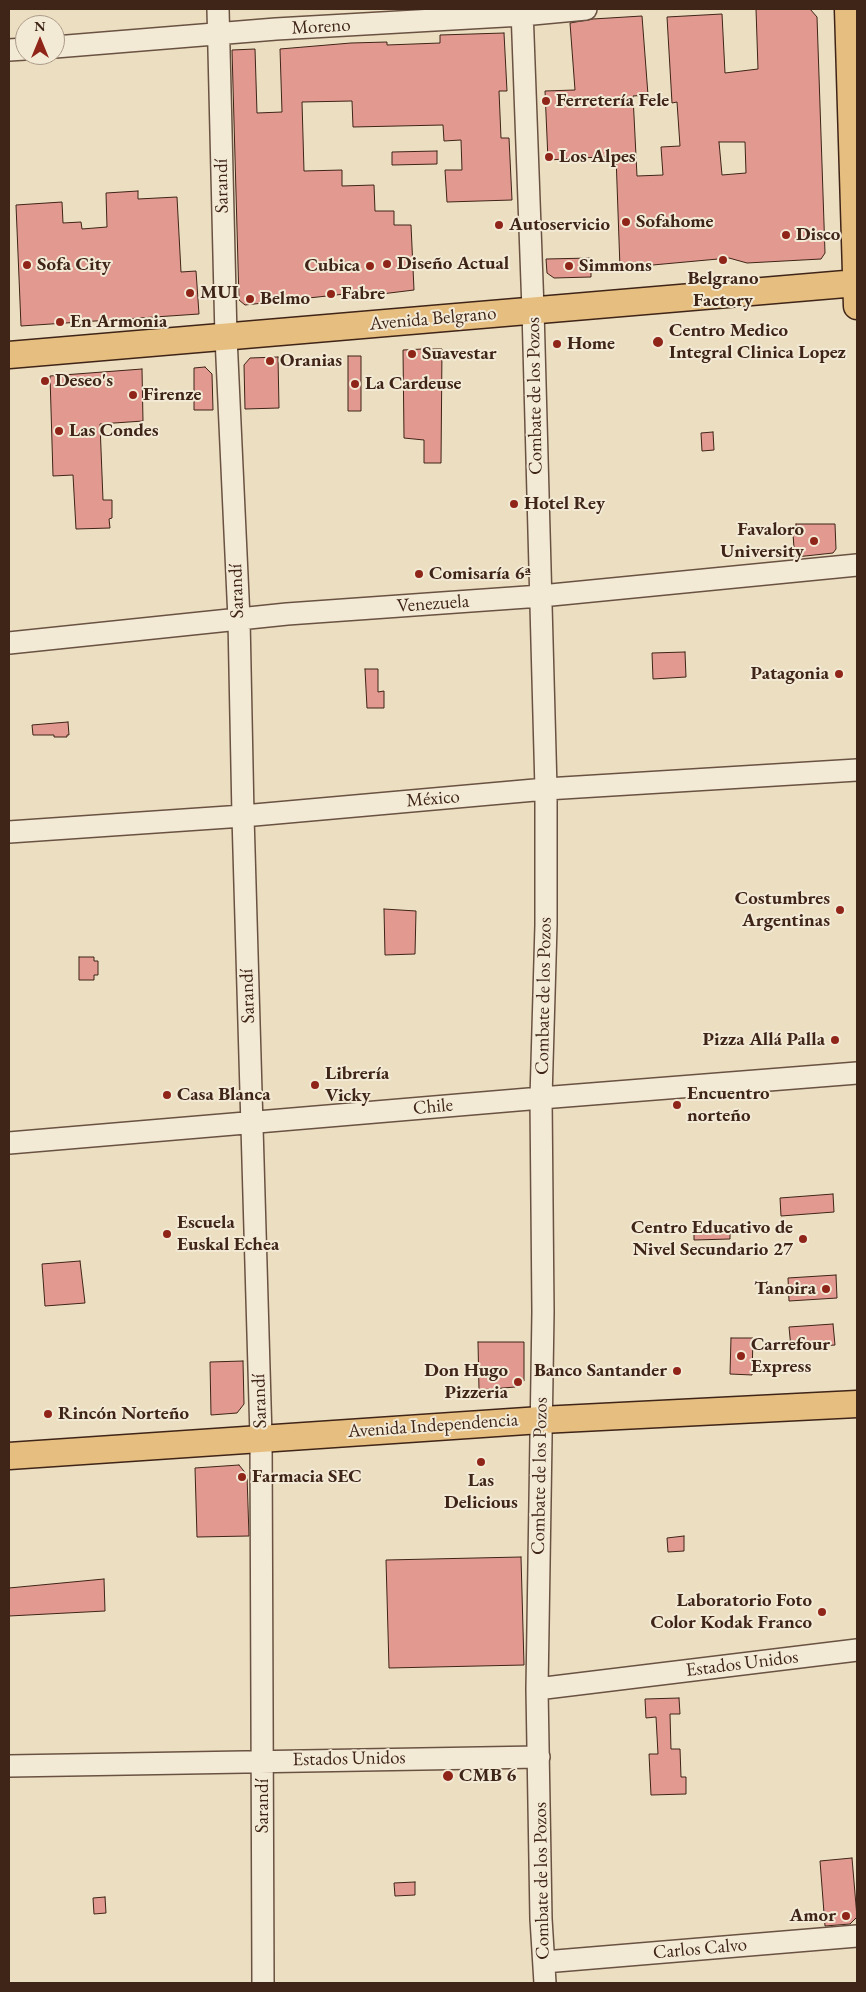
<!DOCTYPE html>
<html>
<head>
<meta charset="utf-8">
<style>
  body { margin:0 }
  #map { position:relative; width:866px; height:1992px; overflow:hidden; background:#ecdec0; font-family:"EB Garamond",serif }
  canvas { display:block }
  .frame { position:absolute; inset:0; border:10px solid #3f2418; pointer-events:none }
  .north { position:absolute; left:15px; top:15px; width:50px; height:50px; box-sizing:border-box; background:#f3ead6; border:1px solid #ab9b8a; border-radius:50%; rotate:0deg; font-size:14px; font-weight:700; line-height:20px; text-align:center; color:#3f2418 }
  .north::after { content:''; display:block; margin:auto; width:18px; height:22px; background:#8f2418; clip-path:polygon(50% 0,100% 100%,50% 72%,0 100%) }
</style>
</head>
<body>
<div id="map">
<canvas width="866" height="1992"></canvas>
<div class="frame"></div>
<div class="north">N</div>
</div>
<script>
const g = document.querySelector('canvas').getContext('2d');
g.lineJoin = 'round';
function fill(path, color) { g.fillStyle = color; g.fill(path, 'evenodd'); }
const shape = rows => new Path2D(rows.map(r => 'M' + r).join(''));
function strokePath(path, color, width, dash) { g.strokeStyle = color; g.lineWidth = width; g.lineCap = dash ? 'butt' : 'round'; g.setLineDash(dash || []); g.stroke(path); }
function drawText(font, color, halo, rows, align = 'center') {
  g.font = font + ' "EB Garamond",serif'; g.lineWidth = 4; g.setLineDash([]); g.textBaseline = 'middle'; g.strokeStyle = halo; g.fillStyle = color; for (const [text, x, y, turn = 0] of rows) {
    g.save(); g.translate(x, y); g.rotate((+turn || 0) * Math.PI / 180); g.textAlign = isNaN(turn) ? turn : align; if (halo) g.strokeText(text, 0, 0); g.fillText(text, 0, 0); g.restore();
  }
}
const building = shape([
  [756,9,810,9,817,17,825,253,821,259,747,263,729,258,620,268,616,156,548,160,545,91,575,90,570,23,593,19,642,16,648,95,633,96,637,176,663,175,661,147,680,146,677,102,672,103,667,17,722,14,725,73,758,69,756,9],
  [719,142,745,142,746,173,722,175,719,142],
  [504,33,507,91,499,91,501,138,509,138,512,200,447,202,445,170,462,170,461,140,444,141,443,125,353,127,352,101,302,102,304,171,342,170,342,186,374,185,375,211,394,211,394,225,411,225,414,290,365,296,345,294,245,305,239,300,232,50,255,49,257,113,282,112,280,49,351,43,387,42,387,45,440,43,440,35,504,33],
  [437,151,437,164,392,165,392,152,437,151],
  [138,191,138,199,177,197,181,272,196,271,199,314,21,326,16,205,62,202,63,223,81,222,82,229,107,227,106,193,138,191],
  [591,258,591,277,554,278,547,273,546,259,591,258],
  [423,349,442,349,441,463,424,463,424,440,404,438,403,350,423,349],
  [348,356,361,356,361,411,348,411,348,356],
  [278,357,279,408,245,409,244,365,250,358,278,357],
  [205,367,212,374,213,410,194,410,194,368,205,367],
  [142,369,143,421,100,424,103,500,112,500,112,518,109,519,110,528,76,529,73,475,53,476,50,376,142,369],
  [713,432,714,450,702,451,701,433,713,432],
  [796,524,835,524,836,549,833,553,796,557,796,549,794,548,793,534,796,534,796,524],
  [685,652,686,677,653,679,652,653,685,652],
  [365,669,378,669,378,692,384,691,384,708,367,708,365,669],
  [68,722,69,735,67,735,67,737,54,737,54,735,33,735,32,725,68,722],
  [384,909,416,911,415,954,385,955,384,909],
  [79,957,94,957,94,961,98,961,98,975,94,975,94,980,79,980,79,957],
  [833,1194,834,1212,781,1216,780,1198,833,1194],
  [694,1228,730,1228,730,1239,694,1240,694,1228],
  [80,1261,85,1303,45,1306,42,1264,80,1261],
  [836,1275,837,1298,789,1301,788,1278,836,1275],
  [833,1324,835,1345,791,1348,789,1327,833,1324],
  [731,1338,753,1338,752,1375,730,1374,731,1338],
  [478,1342,524,1342,524,1381,515,1387,479,1390,478,1342],
  [243,1361,244,1404,237,1413,211,1415,210,1362,243,1361],
  [239,1465,247,1475,249,1536,197,1537,195,1468,239,1465],
  [684,1536,684,1551,668,1552,667,1538,684,1536],
  [521,1557,524,1665,389,1668,386,1560,521,1557],
  [104,1579,105,1611,9,1616,9,1588,104,1579],
  [679,1698,680,1714,670,1714,671,1749,680,1749,681,1777,686,1777,686,1794,651,1795,649,1754,658,1754,656,1717,646,1718,645,1699,679,1698],
  [852,1858,857,1917,850,1924,825,1926,820,1861,852,1858],
  [415,1882,415,1895,395,1896,394,1883,415,1882],
  [105,1897,106,1913,94,1914,93,1898,105,1897]
]);
fill(building, '#e19990');
strokePath(building, '#3f2418', 1);
const minor = shape([
  [218,9,226,337,239,619,243,816,261,1437,263,1983],
  [522,9,533,310,546,789,546,925,541,1098,543,1312,537,1689,541,1919,545,1983],
  [55,47,276,29,522,15,586,9],
  [9,50,25,49],
  [9,643,287,614,541,596,857,565],
  [9,832,243,816,546,789,857,770],
  [9,1143,541,1098,857,1073],
  [537,1689,857,1650],
  [9,1766,539,1757],
  [544,1962,857,1936]
]);
const major = shape([
  [848,9,857,306],
  [9,355,857,283],
  [9,1456,541,1420,857,1404]
]);
strokePath(minor, '#6a5242', 24);
strokePath(major, '#3f2418', 29);
strokePath(minor, '#f3ead6', 21);
strokePath(major, '#e6bf80', 26);
for (const [x, y, r, color] of [
  [546,101,5,"#8f2418"],
  [549,157,5,"#8f2418"],
  [626,222,5,"#8f2418"],
  [499,225,5,"#8f2418"],
  [786,235,5,"#8f2418"],
  [723,260,5,"#8f2418"],
  [387,264,5,"#8f2418"],
  [27,265,5,"#8f2418"],
  [370,266,5,"#8f2418"],
  [569,266,5,"#8f2418"],
  [190,293,5,"#8f2418"],
  [331,294,5,"#8f2418"],
  [250,299,5,"#8f2418"],
  [60,322,5,"#8f2418"],
  [658,342,6,"#8f2418"],
  [557,344,5,"#8f2418"],
  [412,354,5,"#8f2418"],
  [270,361,5,"#8f2418"],
  [45,381,5,"#8f2418"],
  [355,384,5,"#8f2418"],
  [133,395,5,"#8f2418"],
  [59,431,5,"#8f2418"],
  [514,504,5,"#8f2418"],
  [814,541,5,"#8f2418"],
  [419,574,5,"#8f2418"],
  [839,674,5,"#8f2418"],
  [840,910,5,"#8f2418"],
  [835,1040,5,"#8f2418"],
  [315,1085,5,"#8f2418"],
  [167,1095,5,"#8f2418"],
  [677,1105,5,"#8f2418"],
  [167,1234,5,"#8f2418"],
  [803,1239,5,"#8f2418"],
  [826,1289,5,"#8f2418"],
  [741,1356,5,"#8f2418"],
  [677,1371,5,"#8f2418"],
  [518,1382,5,"#8f2418"],
  [48,1414,5,"#8f2418"],
  [481,1462,5,"#8f2418"],
  [242,1477,5,"#8f2418"],
  [822,1612,5,"#8f2418"],
  [448,1776,6,"#8f2418"],
  [846,1916,5,"#8f2418"]
]) { const dot = new Path2D(); dot.arc(x, y, r, 0, 2 * Math.PI); g.fillStyle = color; g.fill(dot); strokePath(dot, '#f3ead6', 2); }
drawText('19px', '#3f2418', '#f3ead6', [
  ["Moreno",321,27,-3],
  ["Sarandí",222,186,-91],
  ["Avenida Belgrano",433,319,-5],
  ["Combate de los Pozos",535,396,-91],
  ["Sarandí",237,591,-92],
  ["Venezuela",433,604,-4],
  ["México",433,799,-5],
  ["Sarandí",248,996,-92],
  ["Combate de los Pozos",544,996,-89],
  ["Chile",433,1107,-5],
  ["Sarandí",260,1401,-92],
  ["Avenida Independencia",433,1426,-4],
  ["Combate de los Pozos",540,1476,-89],
  ["Estados Unidos",742,1664,-7],
  ["Estados Unidos",349,1759,-1],
  ["Sarandí",263,1806,-90],
  ["Combate de los Pozos",542,1881,-91],
  ["Carlos Calvo",700,1949,-5]
]);
drawText('bold 19px', '#3f2418', '#f3ead6', [
  ["Ferretería Fele",556,101],
  ["Los Alpes",559,157],
  ["Sofahome",636,222],
  ["Autoservicio",509,225],
  ["Disco",796,235],
  ["Diseño Actual",397,264],
  ["Sofa City",37,265],
  ["Cubica",360,266,"right"],
  ["Simmons",579,266],
  ["Belgrano",723,279,"center"],
  ["Factory",723,301,"center"],
  ["MUI",200,293],
  ["Fabre",341,294],
  ["Belmo",260,299],
  ["En Armonia",70,322],
  ["Centro Medico",669,331],
  ["Integral Clinica Lopez",669,353],
  ["Home",567,344],
  ["Suavestar",422,354],
  ["Oranias",280,361],
  ["Deseo's",55,381],
  ["La Cardeuse",365,384],
  ["Firenze",143,395],
  ["Las Condes",69,431],
  ["Hotel Rey",524,504],
  ["Favaloro",804,530,"right"],
  ["University",804,552,"right"],
  ["Comisaría 6ª",429,574],
  ["Patagonia",829,674,"right"],
  ["Costumbres",830,899,"right"],
  ["Argentinas",830,921,"right"],
  ["Pizza Allá Palla",825,1040,"right"],
  ["Librería",325,1074],
  ["Vicky",325,1096],
  ["Encuentro",687,1094],
  ["norteño",687,1116],
  ["Casa Blanca",177,1095],
  ["Escuela",177,1223],
  ["Euskal Echea",177,1245],
  ["Centro Educativo de",793,1228,"right"],
  ["Nivel Secundario 27",793,1250,"right"],
  ["Tanoira",816,1289,"right"],
  ["Carrefour",751,1345],
  ["Express",751,1367],
  ["Don Hugo",508,1371,"right"],
  ["Pizzeria",508,1393,"right"],
  ["Banco Santander",667,1371,"right"],
  ["Rincón Norteño",58,1414],
  ["Farmacia SEC",252,1477],
  ["Las",481,1481,"center"],
  ["Delicious",481,1503,"center"],
  ["Laboratorio Foto",812,1601,"right"],
  ["Color Kodak Franco",812,1623,"right"],
  ["CMB 6",459,1776],
  ["Amor",836,1916,"right"]
], 'left');
</script>
</body>
</html>
